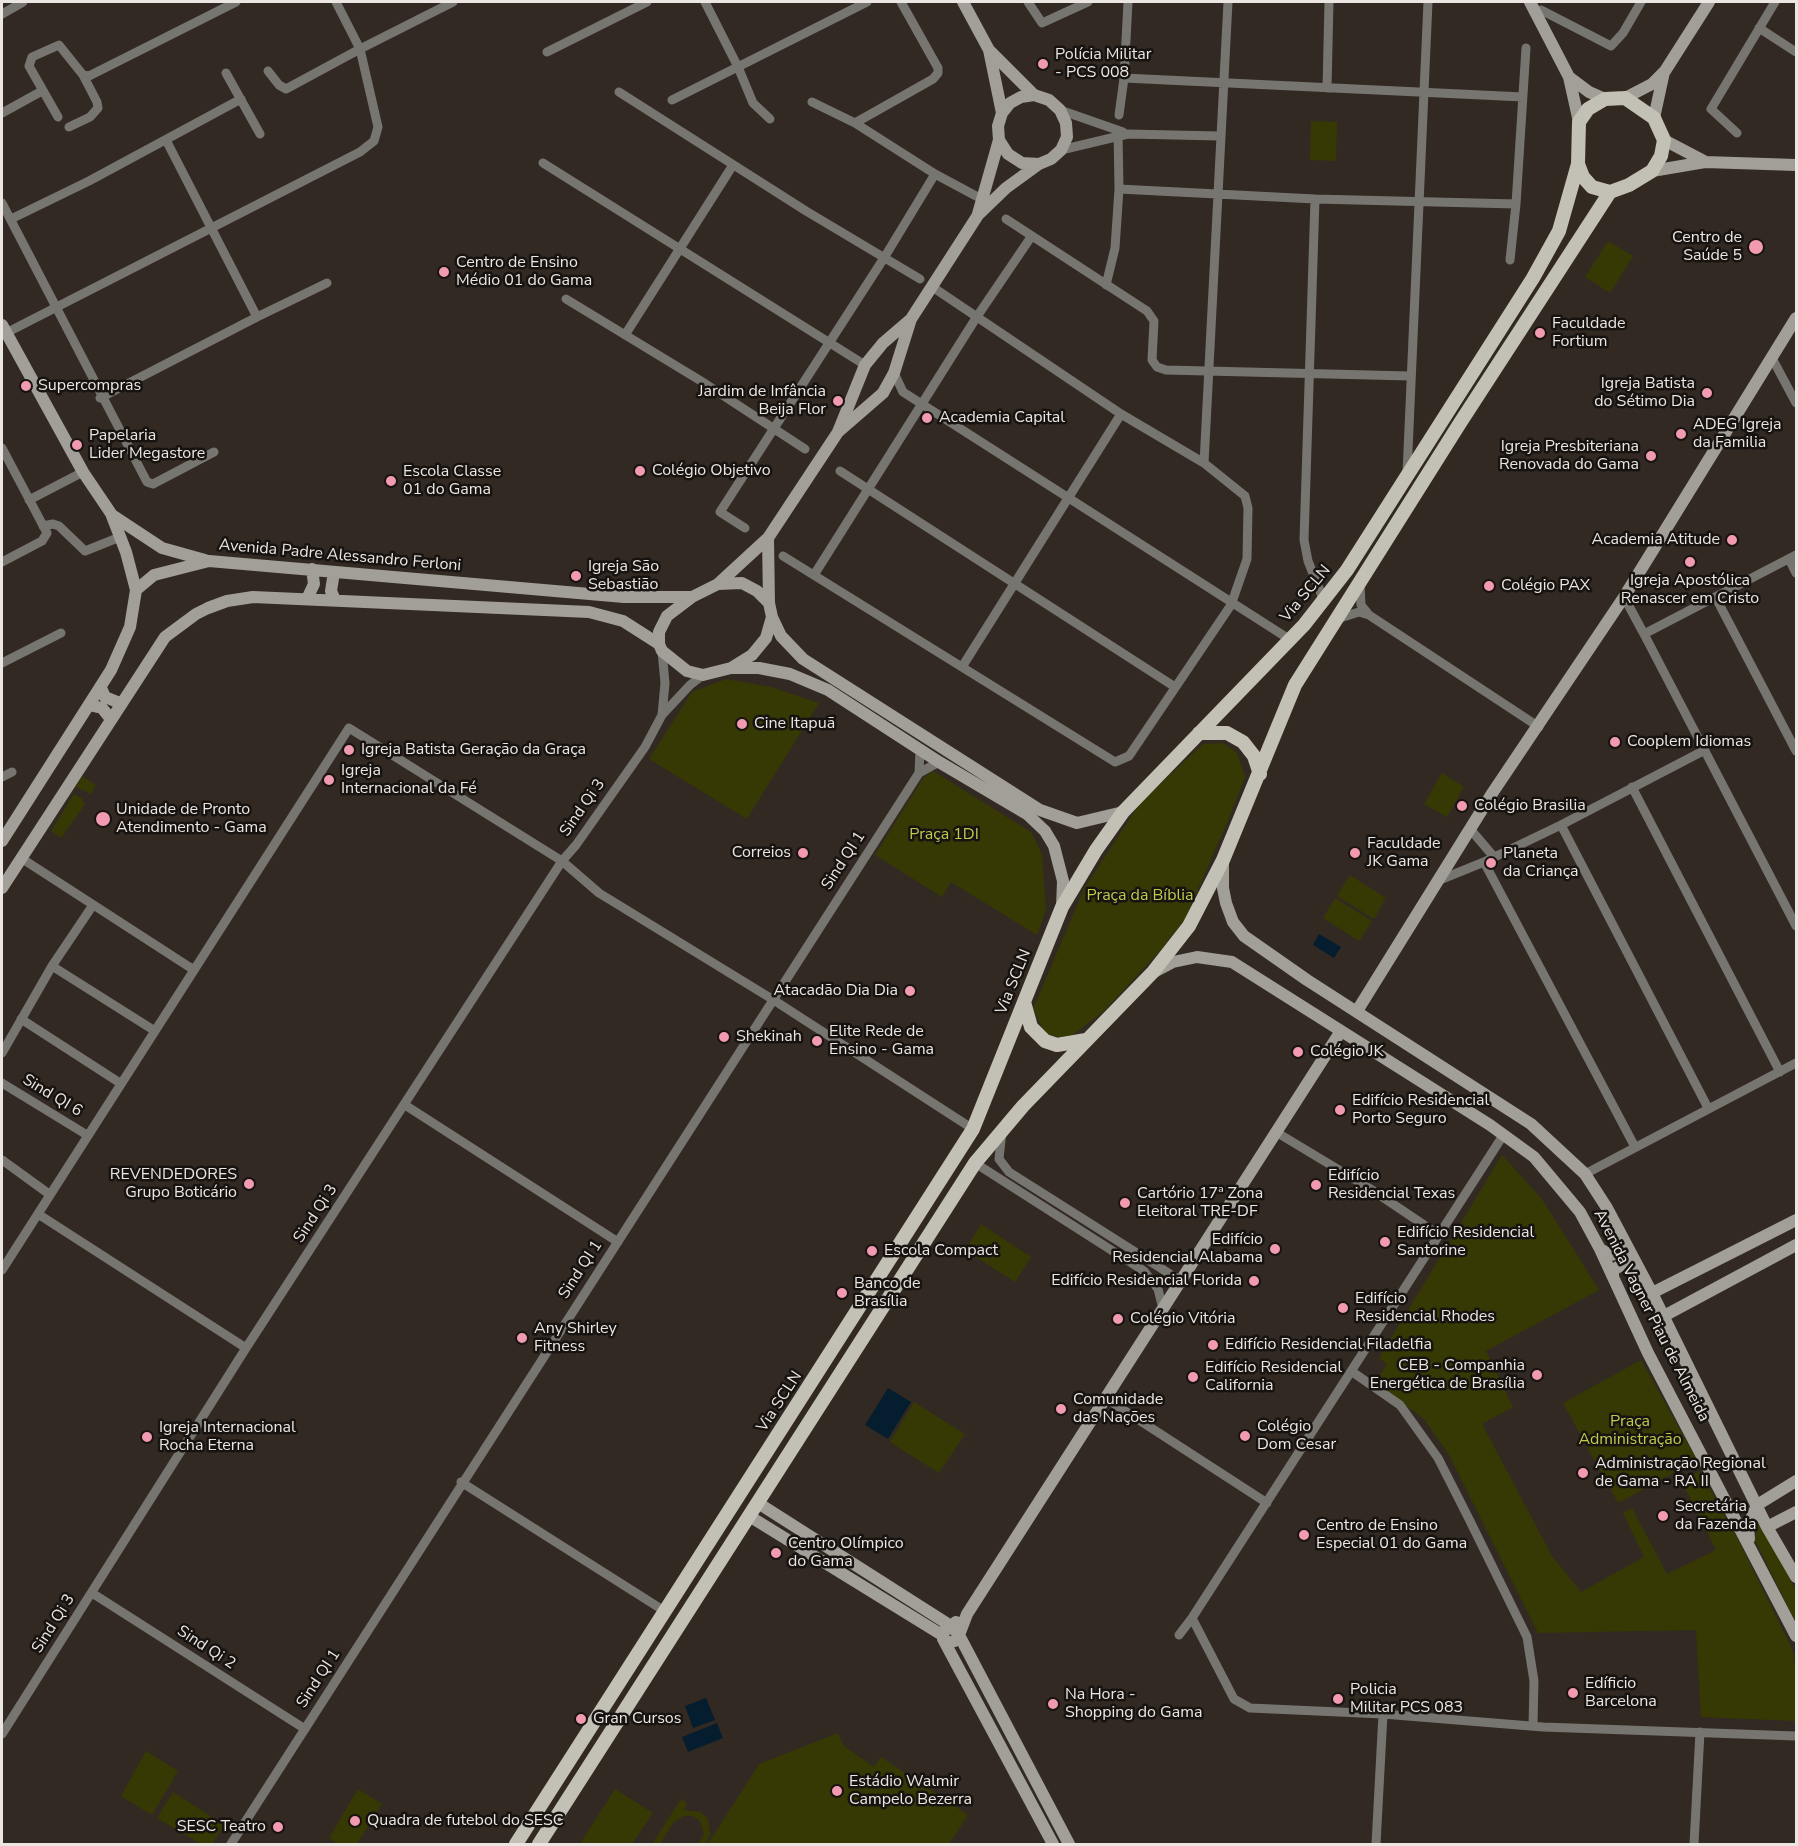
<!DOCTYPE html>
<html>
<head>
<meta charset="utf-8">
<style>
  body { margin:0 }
  #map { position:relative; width:1798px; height:1846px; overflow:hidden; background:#322922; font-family:"Nunito Sans",sans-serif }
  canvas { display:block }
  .frame { position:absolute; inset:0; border:3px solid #ece6e2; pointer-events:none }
</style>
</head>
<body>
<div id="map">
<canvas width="1798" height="1846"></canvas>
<div class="frame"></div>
</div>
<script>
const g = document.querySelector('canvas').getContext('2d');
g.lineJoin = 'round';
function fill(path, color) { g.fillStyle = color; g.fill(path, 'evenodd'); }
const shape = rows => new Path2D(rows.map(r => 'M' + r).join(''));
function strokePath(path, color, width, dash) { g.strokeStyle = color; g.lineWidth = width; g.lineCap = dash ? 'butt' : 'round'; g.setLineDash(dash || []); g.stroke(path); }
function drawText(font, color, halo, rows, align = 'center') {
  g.font = font + ' "Nunito Sans",sans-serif'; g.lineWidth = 5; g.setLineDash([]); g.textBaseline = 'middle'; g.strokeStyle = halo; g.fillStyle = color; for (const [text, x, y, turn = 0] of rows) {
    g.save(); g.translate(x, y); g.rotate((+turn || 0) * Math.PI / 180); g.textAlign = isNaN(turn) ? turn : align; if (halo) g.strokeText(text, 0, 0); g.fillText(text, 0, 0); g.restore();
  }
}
fill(shape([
  [1311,121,1337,122,1336,161,1310,160],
  [1608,241,1633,256,1610,293,1585,277],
  [726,679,771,687,819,703,747,819,649,759,692,692],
  [1223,743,1237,753,1245,777,1227,823,1185,919,1159,952,1104,1011,1066,1040,1045,1033,1033,1009,1084,889,1140,803,1203,744],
  [933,771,1031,832,1042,854,1046,910,1037,935,951,882,942,897,875,855,924,777],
  [1442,773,1464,787,1447,817,1424,804],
  [82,776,96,785,91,794,76,787],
  [74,794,83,799,82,801,85,804,61,838,51,831],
  [1350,875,1386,898,1374,919,1337,896],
  [1335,898,1372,921,1359,941,1323,918],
  [1502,1155,1542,1199,1599,1290,1486,1351,1513,1407,1482,1424,1552,1556,1581,1592,1644,1557,1623,1513,1632,1508,1667,1574,1716,1550,1681,1480,1700,1471,1738,1539,1793,1651,1796,1672,1796,1721,1701,1717,1696,1630,1538,1633,1449,1455,1424,1419,1375,1383,1387,1364,1379,1358],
  [981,1224,1031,1257,1015,1282,965,1250],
  [1641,1360,1697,1460,1618,1503,1563,1403],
  [914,1402,965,1434,939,1473,890,1442],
  [1758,1519,1796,1590,1796,1623,1755,1540],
  [838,1733,844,1746,874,1767,881,1757,968,1815,949,1844,708,1844,759,1764],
  [146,1751,178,1771,152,1815,121,1796],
  [358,1789,382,1804,357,1844,338,1844,329,1838],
  [615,1789,653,1813,632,1844,580,1844],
  [173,1792,224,1825,212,1844,201,1844,157,1818],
  [681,1799,687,1803,684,1810,700,1812,708,1819,710,1835,706,1844,698,1844,704,1834,700,1821,693,1816,684,1816,673,1823,660,1844,652,1844]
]), '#363904');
fill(shape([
  [1319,934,1341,947,1334,958,1313,945],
  [888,1388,911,1402,888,1439,865,1425],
  [706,1698,715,1720,693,1728,685,1706],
  [717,1723,723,1738,688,1752,682,1737]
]), '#041e2f');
strokePath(shape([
  [705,2,738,67,753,103,770,119],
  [1028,2,1042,23,1088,2],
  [1541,10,1611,46,1623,33,1641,2],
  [2,14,23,2],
  [1759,28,1796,52],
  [547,52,647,2],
  [268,71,279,85,286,89,360,49,336,2],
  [226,73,260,134],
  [1124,78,1128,2],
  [1327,88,1329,2],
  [619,92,806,211,920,279],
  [672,100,867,2],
  [812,102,855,123,935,174,976,196],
  [1060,110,1123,132],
  [2,113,42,91],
  [1119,115,1124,78,1523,97],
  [58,117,29,66,32,57,59,45,83,75,89,76,236,2],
  [855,123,933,79,938,73,938,68,901,2],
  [69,127,90,117,98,108,97,102,83,75],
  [1118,131,1119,189,1315,199],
  [1737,133,1711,109,1775,2],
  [166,140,257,317,327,283],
  [1061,150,1128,134,1219,136],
  [543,163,865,365],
  [2,203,147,482,153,484,214,452],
  [1516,204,1526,48],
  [11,219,89,181,241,99],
  [1006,219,1147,311,1154,321,1152,360,1157,367,1166,370,1410,376],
  [1106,285,1115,248,1119,189],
  [566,299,701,381,805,449],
  [2,335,360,152,374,141,378,127,360,49,453,2],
  [625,335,733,165],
  [1772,358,1796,403],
  [894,373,903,392,1289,639],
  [100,398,257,317],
  [2,448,47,533,42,541,2,562],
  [1204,463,1228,2],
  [840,471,1175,687],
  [1407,473,1428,2],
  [29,500,83,472],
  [43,526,53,524,59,526,85,551,120,537],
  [745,528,720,512,884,258,935,174],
  [783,556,1115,762,1129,756,1231,605,1247,559,1248,508,1245,496,1204,463,1121,414,931,286],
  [1789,559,1796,573],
  [814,575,976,318,1031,237],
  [1360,585,1361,605,1369,615,1539,727],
  [1624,597,1644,634,1796,555],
  [1716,598,1796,751],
  [1324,601,1308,561,1304,540,1315,199,1516,204,1510,260],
  [1337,619,1359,612,1369,615],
  [1644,634,1796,926],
  [2,663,61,633],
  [962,667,1121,414],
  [662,715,665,683,662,651],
  [919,773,920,750],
  [2,777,12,772],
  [1632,787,1780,1072],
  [1561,825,1708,1108],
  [1471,830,1494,857],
  [21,858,194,970],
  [1484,862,1635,1147],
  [1442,879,1484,862,1561,825,1705,750],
  [52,966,155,1031],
  [21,1019,120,1083],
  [2,1053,52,966,93,905],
  [2,1083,87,1135],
  [405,1105,618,1242],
  [1002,1131,999,1159,1009,1172,1181,1281],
  [1276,1132,1369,1188,1439,1235],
  [1504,1134,1192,1618,1234,1699,1250,1708,1383,1714,1543,1727,1796,1736],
  [2,1160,49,1194],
  [975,1163,1144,1271,1158,1289,1163,1309],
  [1585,1174,1796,1063],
  [38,1214,246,1348],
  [2,1270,349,728,562,861,599,893,772,999,973,1129],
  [1351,1371,1400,1405,1438,1458,1470,1521,1527,1637,1534,1681,1533,1726],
  [1105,1398,1267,1503],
  [461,1482,666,1612],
  [92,1593,305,1729],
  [1179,1635,1192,1618],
  [2,1734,246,1348,562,861,576,845,645,747,662,715,690,685,703,675],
  [231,1844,910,787,919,773,939,762],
  [1376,1844,1383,1714],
  [1694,1844,1700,1732]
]), '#777570', 9);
strokePath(shape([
  [963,2,989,50,1002,113,998,126,999,140,1008,154,1022,163,1039,164,1051,159,1061,150,1067,137,1066,123,1060,110,1049,100,1034,95,1021,97,1010,103,1002,113],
  [1530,2,1569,77,1579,122],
  [990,51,1034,95],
  [1569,77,1589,92,1605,99],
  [1625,98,1652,84,1665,71,1709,2],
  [1654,118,1664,72],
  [1664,140,1704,161],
  [1652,171,1705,162,1796,165],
  [978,214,999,140],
  [2,325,83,472,112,515,162,548,205,560],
  [838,432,883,393,894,373,911,319,978,215,1006,188,1039,164],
  [112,516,126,552,136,590],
  [768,538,769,603],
  [334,572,331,591,335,600],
  [718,584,768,538,838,432,865,365,883,343,911,319],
  [307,599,314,584,312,569],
  [772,617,781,636,803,659,1040,810,1077,823,1123,812],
  [732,668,759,668,790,674,828,690,939,762,1027,814,1045,831,1054,846,1063,881,1062,907],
  [101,688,105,697,120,703],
  [89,705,102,708,110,718],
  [2,841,111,670,130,627,136,590,154,575,209,561,624,597,692,597,718,584,742,583,757,591,769,603,772,617,766,638,752,655,731,668,703,675,687,671,662,651,659,644,659,632,667,616,692,597],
  [1223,861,1223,888,1226,903,1233,922,1244,936,1307,980,1531,1124,1585,1174,1607,1208,1652,1293,1767,1527,1796,1577],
  [2,888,165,637,196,614,208,608,227,601,253,597,589,612,623,621,659,644],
  [1154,972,1173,962,1197,957,1232,962,1490,1125,1534,1157,1580,1212,1600,1249,1648,1353,1796,1636],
  [1357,1011,1493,792,1624,597,1796,318],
  [1600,1249,1610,1255,1615,1254,1622,1248,1623,1240],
  [1613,1277,1613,1270,1623,1264,1639,1271],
  [1652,1293,1796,1220],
  [1662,1317,1796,1245],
  [758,1503,951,1626,956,1622],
  [749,1516,942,1635],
  [1767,1527,1796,1512],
  [1749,1539,1748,1526,1757,1505,1796,1481],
  [947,1643,955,1641,959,1635,951,1626,944,1631,943,1639,1053,1844],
  [1069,1844,959,1635,967,1614,1341,1031]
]), '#a19f97', 12);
strokePath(shape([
  [1625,98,1654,118,1664,140,1661,156,1652,171,1629,185,1610,192,1592,187,1583,177,1578,164,1579,122,1588,109,1605,99,1625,98],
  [1199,733,1227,733,1243,742,1254,756,1260,774],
  [1024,1002,1031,1027,1045,1041,1057,1045,1086,1040],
  [516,1844,973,1129,1062,907,1096,850,1123,812,1304,625,1347,570,1533,278,1559,231,1578,164],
  [539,1844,975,1163,1023,1106,1153,972,1189,926,1223,860,1295,685,1460,423,1610,192]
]), '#c3c0b5', 14);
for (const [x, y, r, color] of [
  [1043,64,6,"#f29aaf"],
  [1756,247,8,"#f29aaf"],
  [444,272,6,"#f29aaf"],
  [1540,333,6,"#f29aaf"],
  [26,386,6,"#f29aaf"],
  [1707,393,6,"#f29aaf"],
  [838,401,6,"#f29aaf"],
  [927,418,6,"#f29aaf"],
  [1681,434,6,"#f29aaf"],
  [77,445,6,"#f29aaf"],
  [1651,456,6,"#f29aaf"],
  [640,471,6,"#f29aaf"],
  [391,481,6,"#f29aaf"],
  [1732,540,6,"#f29aaf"],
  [1690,562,6,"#f29aaf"],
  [576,576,6,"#f29aaf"],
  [1489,586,6,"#f29aaf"],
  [742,724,6,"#f29aaf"],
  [1615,742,6,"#f29aaf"],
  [349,750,6,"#f29aaf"],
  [329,780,6,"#f29aaf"],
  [1462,806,6,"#f29aaf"],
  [103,819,8,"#f29aaf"],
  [803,853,6,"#f29aaf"],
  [1355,853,6,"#f29aaf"],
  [1491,863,6,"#f29aaf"],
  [910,991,6,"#f29aaf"],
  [724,1037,6,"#f29aaf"],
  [817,1041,6,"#f29aaf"],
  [1298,1052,6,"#f29aaf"],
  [1340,1110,6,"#f29aaf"],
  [249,1184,6,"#f29aaf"],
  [1316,1185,6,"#f29aaf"],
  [1125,1203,6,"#f29aaf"],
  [1385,1242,6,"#f29aaf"],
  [1275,1249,6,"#f29aaf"],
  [872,1251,6,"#f29aaf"],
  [1254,1281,6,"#f29aaf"],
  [842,1293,6,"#f29aaf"],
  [1343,1308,6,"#f29aaf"],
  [1118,1319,6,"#f29aaf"],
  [522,1338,6,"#f29aaf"],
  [1213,1345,6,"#f29aaf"],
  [1537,1375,6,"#f29aaf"],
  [1193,1377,6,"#f29aaf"],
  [1061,1409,6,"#f29aaf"],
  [1245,1436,6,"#f29aaf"],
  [147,1437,6,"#f29aaf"],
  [1583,1473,6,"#f29aaf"],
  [1663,1516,6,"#f29aaf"],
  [1304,1535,6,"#f29aaf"],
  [776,1553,6,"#f29aaf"],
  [1573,1693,6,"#f29aaf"],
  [1338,1699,6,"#f29aaf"],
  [1053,1704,6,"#f29aaf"],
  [581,1719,6,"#f29aaf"],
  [837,1791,6,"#f29aaf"],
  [355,1821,6,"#f29aaf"],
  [278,1827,6,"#f29aaf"]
]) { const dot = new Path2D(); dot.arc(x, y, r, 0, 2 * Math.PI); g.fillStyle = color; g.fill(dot); strokePath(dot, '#171310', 2); }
drawText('16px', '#ece6e2', '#171310', [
  ["Polícia Militar",1055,55],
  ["- PCS 008",1055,73],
  ["Centro de",1742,238,"right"],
  ["Saúde 5",1742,256,"right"],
  ["Centro de Ensino",456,263],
  ["Médio 01 do Gama",456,281],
  ["Faculdade",1552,324],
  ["Fortium",1552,342],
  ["Igreja Batista",1695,384,"right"],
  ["do Sétimo Dia",1695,402,"right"],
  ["Supercompras",38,386],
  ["Jardim de Infância",826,392,"right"],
  ["Beija Flor",826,410,"right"],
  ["Academia Capital",939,418],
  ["ADEG Igreja",1693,425],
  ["da Familia",1693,443],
  ["Papelaria",89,436],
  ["Lider Megastore",89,454],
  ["Igreja Presbiteriana",1639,447,"right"],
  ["Renovada do Gama",1639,465,"right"],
  ["Colégio Objetivo",652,471],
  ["Escola Classe",403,472],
  ["01 do Gama",403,490],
  ["Academia Atitude",1720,540,"right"],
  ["Igreja São",588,567],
  ["Sebastião",588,585],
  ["Igreja Apostólica",1690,581,"center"],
  ["Renascer em Cristo",1690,599,"center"],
  ["Colégio PAX",1501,586],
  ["Cine Itapuã",754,724],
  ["Cooplem Idiomas",1627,742],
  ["Igreja Batista Geração da Graça",361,750],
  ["Igreja",341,771],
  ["Internacional da Fé",341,789],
  ["Colégio Brasilia",1474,806],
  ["Unidade de Pronto",116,810],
  ["Atendimento - Gama",116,828],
  ["Faculdade",1367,844],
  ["JK Gama",1367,862],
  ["Correios",791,853,"right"],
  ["Planeta",1503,854],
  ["da Criança",1503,872],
  ["Atacadão Dia Dia",898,991,"right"],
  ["Elite Rede de",829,1032],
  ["Ensino - Gama",829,1050],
  ["Shekinah",736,1037],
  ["Colégio JK",1310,1052],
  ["Edifício Residencial",1352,1101],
  ["Porto Seguro",1352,1119],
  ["REVENDEDORES",237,1175,"right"],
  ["Grupo Boticário",237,1193,"right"],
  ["Edifício",1328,1176],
  ["Residencial Texas",1328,1194],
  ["Cartório 17ª Zona",1137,1194],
  ["Eleitoral TRE-DF",1137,1212],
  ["Edifício Residencial",1397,1233],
  ["Santorine",1397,1251],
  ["Edifício",1263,1240,"right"],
  ["Residencial Alabama",1263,1258,"right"],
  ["Escola Compact",884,1251],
  ["Edifício Residencial Florida",1242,1281,"right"],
  ["Banco de",854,1284],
  ["Brasília",854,1302],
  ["Edifício",1355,1299],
  ["Residencial Rhodes",1355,1317],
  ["Colégio Vitória",1130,1319],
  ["Any Shirley",534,1329],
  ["Fitness",534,1347],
  ["Edifício Residencial Filadelfia",1225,1345],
  ["CEB - Companhia",1525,1366,"right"],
  ["Energética de Brasília",1525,1384,"right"],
  ["Edifício Residencial",1205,1368],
  ["California",1205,1386],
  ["Comunidade",1073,1400],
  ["das Nações",1073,1418],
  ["Colégio",1257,1427],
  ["Dom Cesar",1257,1445],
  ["Igreja Internacional",159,1428],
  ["Rocha Eterna",159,1446],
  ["Administração Regional",1595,1464],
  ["de Gama - RA II",1595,1482],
  ["Secretária",1675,1507],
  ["da Fazenda",1675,1525],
  ["Centro de Ensino",1316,1526],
  ["Especial 01 do Gama",1316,1544],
  ["Centro Olímpico",788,1544],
  ["do Gama",788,1562],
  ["Edíficio",1585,1684],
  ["Barcelona",1585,1702],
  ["Policia",1350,1690],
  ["Militar PCS 083",1350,1708],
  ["Na Hora -",1065,1695],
  ["Shopping do Gama",1065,1713],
  ["Gran Cursos",593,1719],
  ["Estádio Walmir",849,1782],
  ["Campelo Bezerra",849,1800],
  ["Quadra de futebol do SESC",367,1821],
  ["SESC Teatro",266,1827,"right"]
], 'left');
drawText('16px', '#ece6e2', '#171310', [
  ["Avenida Padre Alessandro Ferloni",340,556,5],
  ["Via SCLN",1306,594,-50],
  ["Sind Qi 3",583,808,-55],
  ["Sind QI 1",844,861,-57],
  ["Via SCLN",1014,982,-68],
  ["Sind QI 6",52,1096,31],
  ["Sind Qi 3",316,1214,-57],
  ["Sind QI 1",581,1270,-57],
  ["Avenida Vagner Piau de Almeida",1651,1316,63],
  ["Via SCLN",780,1402,-57],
  ["Sind Qi 3",54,1624,-58],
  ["Sind Qi 2",206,1648,33],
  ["Sind QI 1",319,1679,-57]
]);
drawText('16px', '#c2c94d', '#171310', [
  ["Praça 1DI",944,835],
  ["Praça da Bíblia",1140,896],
  ["Praça",1630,1422],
  ["Administração",1630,1440]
]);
</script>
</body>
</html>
